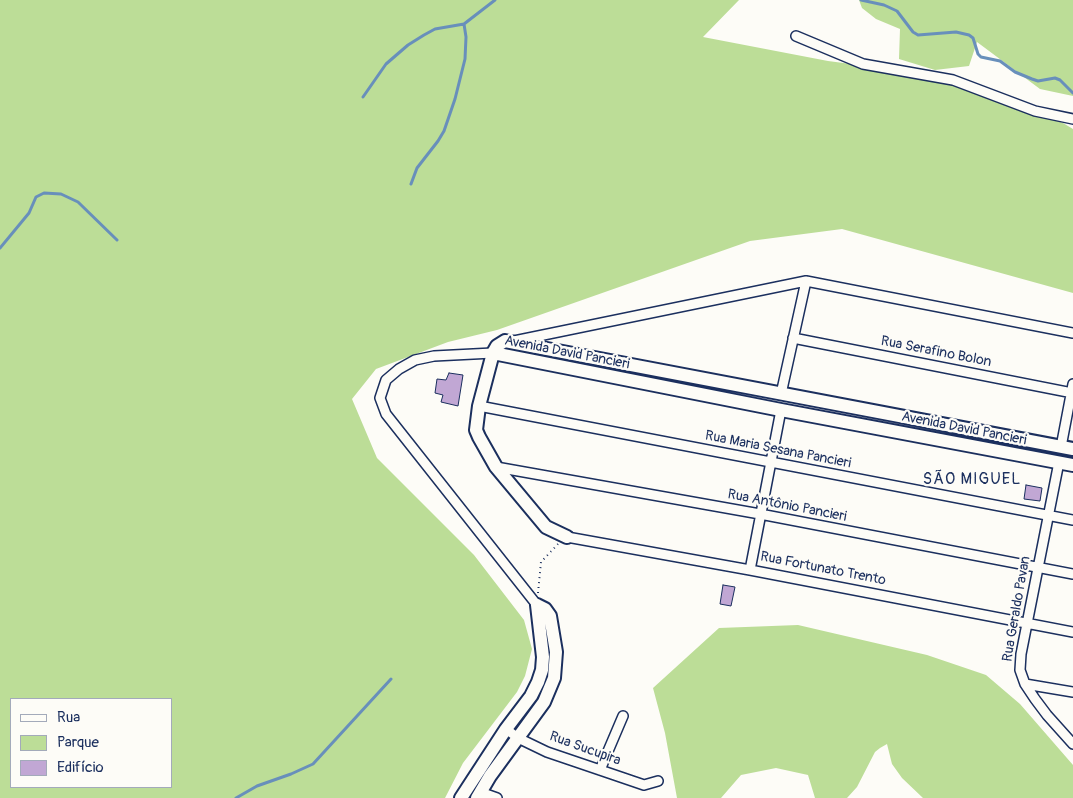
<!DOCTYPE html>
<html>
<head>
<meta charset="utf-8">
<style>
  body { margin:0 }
  #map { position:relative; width:1073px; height:798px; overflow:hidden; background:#fdfcf7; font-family:Pangolin,sans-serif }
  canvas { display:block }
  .legend { position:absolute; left:10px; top:698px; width:162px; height:90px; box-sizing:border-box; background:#fdfcf7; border:1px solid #a3aaba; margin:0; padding:6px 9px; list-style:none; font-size:15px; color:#1b2f5e }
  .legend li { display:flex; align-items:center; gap:10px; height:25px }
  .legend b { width:25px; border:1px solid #a3aaba }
</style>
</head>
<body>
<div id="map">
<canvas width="1073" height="798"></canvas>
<ul class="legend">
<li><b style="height:6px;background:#fdfcf7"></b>Rua</li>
<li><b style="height:14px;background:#bcdd97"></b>Parque</li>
<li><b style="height:14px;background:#c1a7d4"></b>Edifício</li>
</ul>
</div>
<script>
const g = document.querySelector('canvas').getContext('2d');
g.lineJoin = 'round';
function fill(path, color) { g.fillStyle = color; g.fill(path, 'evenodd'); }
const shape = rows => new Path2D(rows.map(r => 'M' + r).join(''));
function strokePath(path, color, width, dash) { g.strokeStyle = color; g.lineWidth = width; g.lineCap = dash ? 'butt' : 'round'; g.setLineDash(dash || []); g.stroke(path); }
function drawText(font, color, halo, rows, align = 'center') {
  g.font = font + ' Pangolin,sans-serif'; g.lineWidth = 4.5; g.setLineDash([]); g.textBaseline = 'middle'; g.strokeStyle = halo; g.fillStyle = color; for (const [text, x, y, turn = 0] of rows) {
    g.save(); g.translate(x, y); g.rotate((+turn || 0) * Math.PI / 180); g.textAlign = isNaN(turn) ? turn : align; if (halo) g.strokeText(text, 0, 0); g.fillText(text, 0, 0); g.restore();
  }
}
fill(shape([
  [0,0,739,0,703,37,828,61,928,74,1063,123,1073,129,1073,293,842,229,750,241,497,330,448,342,376,369,352,399,377,458,474,555,524,620,532,649,525,676,517,692,463,763,445,798,0,798],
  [11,699,171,699,171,787,11,787],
  [859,0,1073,0,1073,96,1040,89,977,42,969,66,935,70,899,59,900,29,876,19,862,8],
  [798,625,927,655,986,675,1020,704,1073,765,1073,798,923,798,902,778,892,764,887,744,880,748,875,752,857,787,847,798,815,798,808,775,776,768,741,775,721,798,677,798,665,733,653,688,719,628]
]), '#bcdd97');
strokePath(shape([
  [861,0,884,5,897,11,913,32,918,35,956,32,969,35,973,38,978,54,981,57,1000,61,1015,72,1032,79,1038,81,1055,78,1060,80,1073,93],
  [363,97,386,64,408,45,424,35,435,29,464,24,495,0],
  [411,184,417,168,438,141,444,131,455,99,465,59,466,37,464,24],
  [0,248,29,213,36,197,44,193,61,194,78,202,117,240],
  [236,798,257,786,291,774,313,764,391,679]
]), '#688fbb', 3);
const building = shape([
  [449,373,463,375,458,406,441,402,443,395,435,393,437,379,446,380,449,373],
  [1026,485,1042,488,1040,501,1024,499,1026,485],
  [723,585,735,587,731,606,720,604,723,585]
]);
fill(building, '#c1a7d4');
strokePath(building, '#1b2f5e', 1);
const street = shape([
  [796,36,863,64,953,80,1035,111,1073,119],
  [793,338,1073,393],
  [514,341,806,281,1073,333],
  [493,353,434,356,415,360,399,369,386,380,380,398,386,414,537,605],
  [781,394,806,281],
  [479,406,1073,520],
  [1061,447,1073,384],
  [1059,462,1021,654,1020,670,1025,684,1035,699,1047,715,1073,744],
  [496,467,760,514,1073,574],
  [567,537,750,570,1073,632],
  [750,570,781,410],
  [1025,684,1073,692],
  [506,729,518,738,547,752,600,770,644,785,658,781],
  [600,770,623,716],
  [480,792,497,798]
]);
const secondary = shape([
  [493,353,479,406,476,430,479,437,496,467,546,527,567,537],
  [1073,449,505,341,497,346,493,353,781,410,1073,465],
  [461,798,506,729,531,696,538,682,542,670,543,657,537,605],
  [477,798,490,776,544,702,554,678,556,652,550,616,545,609,537,605]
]);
strokePath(street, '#1b2f5e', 12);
strokePath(secondary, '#1b2f5e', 16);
strokePath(shape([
  [538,593,541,562,558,544]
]), '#1b2f5e', 2, [1, 4]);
strokePath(street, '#fdfcf7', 9);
strokePath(secondary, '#fdfcf7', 12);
drawText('14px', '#1b2f5e', '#fdfcf7', [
  ["Rua Serafino Bolon",936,352,11],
  ["Avenida David Pancieri",567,353,11],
  ["Avenida David Pancieri",964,429,11],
  ["Rua Maria Sesana Pancieri",778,450,11],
  ["Rua Antônio Pancieri",787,506,11],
  ["Rua Fortunato Trento",823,569,11],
  ["Rua Geraldo Pavan",1017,609,-80],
  ["Rua Sucupira",585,749,20]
]);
g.letterSpacing = '1px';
drawText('16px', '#1b2f5e', '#fdfcf7', [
  ["SÃO MIGUEL",972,480]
]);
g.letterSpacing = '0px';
</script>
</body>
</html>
